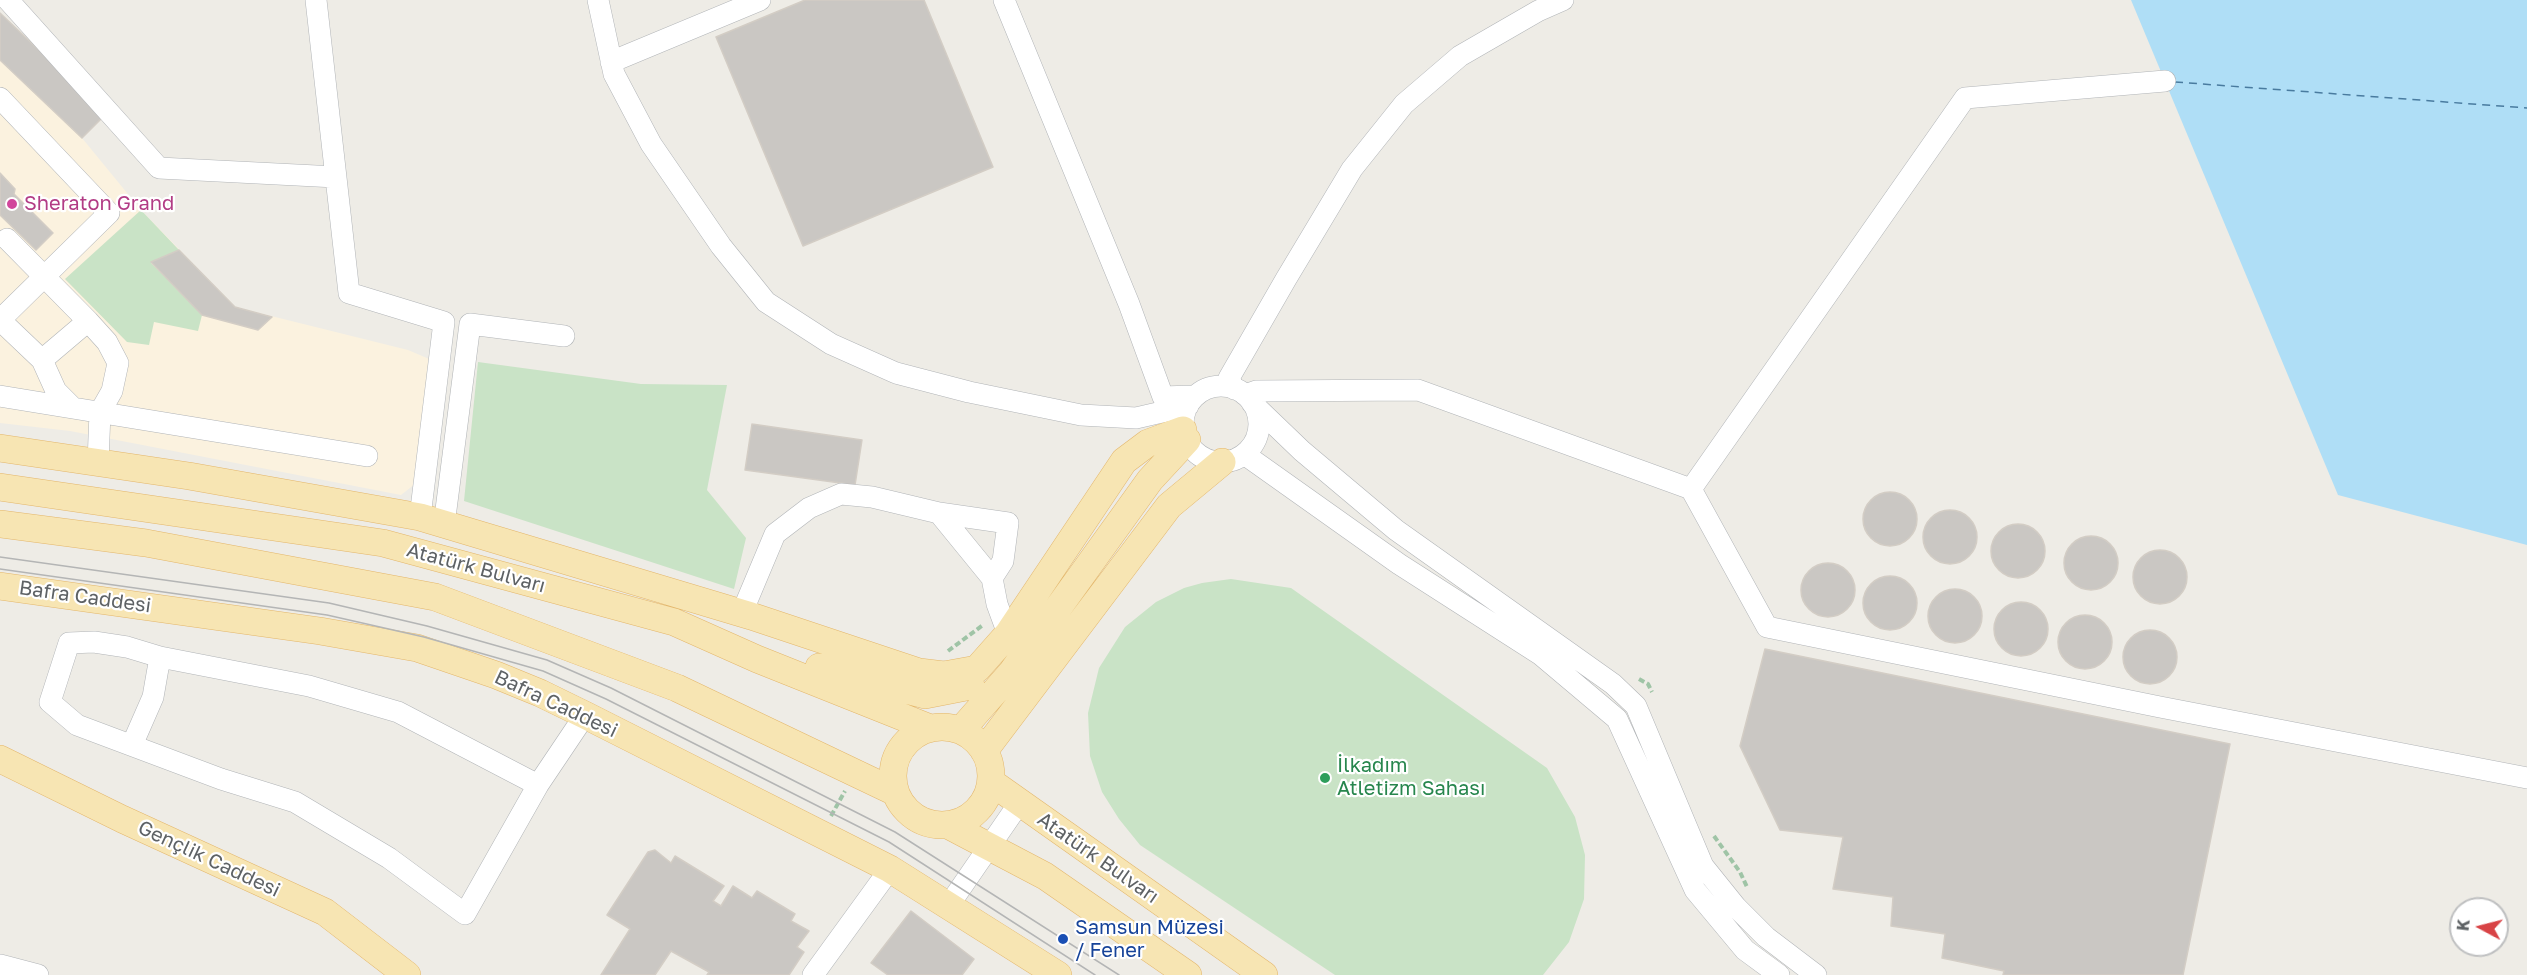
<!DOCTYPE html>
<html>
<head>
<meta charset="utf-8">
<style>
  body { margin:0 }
  #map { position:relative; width:2527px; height:975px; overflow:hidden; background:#eeece6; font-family:"Golos Text",sans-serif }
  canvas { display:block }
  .north { position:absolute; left:2449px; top:897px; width:60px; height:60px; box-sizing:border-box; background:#fff; border:2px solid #bfc0c1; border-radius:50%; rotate:277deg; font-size:16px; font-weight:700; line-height:24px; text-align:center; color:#5e6265 }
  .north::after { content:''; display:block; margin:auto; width:21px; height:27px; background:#d84346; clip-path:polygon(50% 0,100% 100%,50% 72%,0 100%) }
</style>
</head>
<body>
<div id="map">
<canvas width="2527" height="975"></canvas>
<div class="north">K</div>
</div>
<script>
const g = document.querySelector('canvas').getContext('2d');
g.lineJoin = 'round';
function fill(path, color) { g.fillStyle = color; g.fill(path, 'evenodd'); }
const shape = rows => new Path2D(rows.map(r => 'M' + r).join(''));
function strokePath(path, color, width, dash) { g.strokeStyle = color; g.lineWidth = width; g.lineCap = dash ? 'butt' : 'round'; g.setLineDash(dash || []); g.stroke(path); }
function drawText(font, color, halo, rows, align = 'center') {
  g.font = font + ' "Golos Text",sans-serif'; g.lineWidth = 4.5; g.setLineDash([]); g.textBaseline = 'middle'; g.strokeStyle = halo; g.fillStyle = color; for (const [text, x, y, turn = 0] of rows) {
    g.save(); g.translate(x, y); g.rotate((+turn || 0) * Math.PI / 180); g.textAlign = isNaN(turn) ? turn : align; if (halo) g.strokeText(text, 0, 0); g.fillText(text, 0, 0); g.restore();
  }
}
fill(shape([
  [0,60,82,138,141,210,235,307,408,350,434,361,415,484,401,495,70,431,0,423]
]), '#fbf2df');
fill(shape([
  [141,210,179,250,151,263,202,315,198,331,154,322,149,345,127,342,65,279],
  [478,362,641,384,727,385,707,490,746,538,734,589,464,501],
  [1231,579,1291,588,1547,768,1575,817,1585,855,1584,899,1569,942,1543,975,1335,975,1140,845,1119,819,1102,792,1090,756,1088,713,1099,668,1125,627,1156,602,1184,588,1202,583]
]), '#c9e3c6');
fill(shape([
  [2131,0,2527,0,2527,545,2338,495]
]), '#afdef6');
strokePath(shape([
  [2175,82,2527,108]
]), '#497b9f', 1.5, [8, 6]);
const building = shape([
  [805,0,924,0,993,167,803,246,716,37,805,0],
  [0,13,106,114,82,138,0,60,0,13],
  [0,173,15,189,14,194,53,233,36,250,0,215,0,173],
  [179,250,235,307,272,317,258,330,202,315,151,262,179,250],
  [752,424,862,440,855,485,745,470,752,424],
  '1863 519a27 27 0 1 1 54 0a27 27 0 1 1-54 0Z',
  '1923 537a27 27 0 1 1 54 0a27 27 0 1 1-54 0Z',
  '1991 551a27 27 0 1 1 54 0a27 27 0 1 1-54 0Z',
  '2064 563a27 27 0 1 1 54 0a27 27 0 1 1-54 0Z',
  '2133 577a27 27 0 1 1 54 0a27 27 0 1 1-54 0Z',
  '1801 590a27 27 0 1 1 54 0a27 27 0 1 1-54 0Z',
  '1863 603a27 27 0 1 1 54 0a27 27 0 1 1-54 0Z',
  '1928 616a27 27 0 1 1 54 0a27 27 0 1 1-54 0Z',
  '1994 629a27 27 0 1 1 54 0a27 27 0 1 1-54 0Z',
  '2058 642a27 27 0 1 1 54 0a27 27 0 1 1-54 0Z',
  '2123 657a27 27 0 1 1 54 0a27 27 0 1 1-54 0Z',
  [1765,649,2230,744,2183,975,2003,975,2004,971,1942,958,1945,934,1891,926,1893,897,1833,889,1843,837,1780,830,1740,746,1765,649],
  [655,850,671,863,675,856,724,886,713,901,721,906,733,886,752,898,757,891,795,914,791,921,809,931,797,947,804,952,789,975,707,975,709,972,671,951,655,975,601,975,630,929,607,915,648,852,655,850],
  [911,911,974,959,962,975,888,975,871,963,911,911]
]);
fill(building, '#cac7c3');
strokePath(building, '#d3cdc5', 1.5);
const minor = shape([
  [8,0,159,168,336,177],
  [316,0,349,293,444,322,420,517],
  [598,0,614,74,651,144,721,246,766,302,831,344,896,373,969,392,1081,415,1136,418,1188,406],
  [1004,0,1129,304,1163,397,1192,396],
  [611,62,760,0],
  [0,98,109,213,0,320],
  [7,239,88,321,107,342,118,363,112,391,100,412,98,463],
  [0,320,42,360,56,391,73,408],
  [42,360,88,321],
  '1183 424a38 38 0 1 1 76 0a38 38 0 1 1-76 0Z',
  [1234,389,1229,378,1286,279,1352,169,1404,104,1460,56,1538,11,1563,0],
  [1245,395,1256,391,1418,390,1691,489,1767,627,2160,707,2527,778],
  [0,396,367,456],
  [1252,403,1302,451,1396,530,1613,684,1636,706,1703,866,1736,907,1766,937,1816,975],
  [1244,454,1399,564,1541,655,1617,719,1695,890,1745,950,1779,975],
  [1691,489,1965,98,2165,81],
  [939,513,1008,523,1003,561,992,578],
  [444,525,470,324,564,336],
  [751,616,746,603,775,534,809,508,841,494,872,497,939,513,992,578,997,604,1008,634],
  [160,657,309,686,398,712,538,785],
  [132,745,153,697,160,657,127,647,94,642,69,643,50,702,77,725,221,779,295,802,389,858,465,914,538,785,585,715],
  [949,905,1020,802],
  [0,965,38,975],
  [813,975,890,869]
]);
const major = shape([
  [0,448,189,476,420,517,751,616,919,672,944,675,977,669,1008,634,1124,461,1148,443,1183,430],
  [0,487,383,543,674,622,757,659,930,728],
  [0,524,146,543,435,597,677,688,895,792],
  [0,586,320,631,417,648,496,675,540,693,585,715,890,869,1058,975],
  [819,667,925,695,971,686],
  '893 776a49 49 0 1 1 98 0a49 49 0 1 1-98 0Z',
  [961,730,1012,672,1150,480,1187,440],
  [984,751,1169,506,1222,462],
  [0,759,122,819,325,912,407,975],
  [991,782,1264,975],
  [948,825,1045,876,1188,975]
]);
strokePath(minor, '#b1b4b7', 22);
strokePath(major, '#e3b66b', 28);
strokePath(shape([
  [948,651,983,625],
  [1639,679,1648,684,1652,692],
  [831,816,845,791],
  [1714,836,1740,872,1747,887]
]), '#9fc4a6', 4, [6, 3]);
strokePath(minor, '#fff', 21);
strokePath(major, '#f7e5b3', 27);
strokePath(shape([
  [0,557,329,603,427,626,547,660,611,688,895,832,1119,975],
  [0,569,327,615,424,637,543,671,606,699,889,842,1095,975]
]), '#b4b5b5', 1.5);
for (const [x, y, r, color] of [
  [12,204,6,"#d1479c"],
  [1325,778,6,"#2e9e5b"],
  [1063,939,6,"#1a4fb4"]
]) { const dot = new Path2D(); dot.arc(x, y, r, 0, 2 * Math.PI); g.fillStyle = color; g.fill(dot); strokePath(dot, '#fff', 2); }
drawText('20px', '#b23c85', '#fff', [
  ["Sheraton Grand",24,204]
], 'left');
drawText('20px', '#5e6265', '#fff', [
  ["Atatürk Bulvarı",476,568,15],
  ["Bafra Caddesi",85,597,8],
  ["Bafra Caddesi",556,704,25],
  ["Atatürk Bulvarı",1098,858,35],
  ["Gençlik Caddesi",209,859,25]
]);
drawText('20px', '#27864d', '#fff', [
  ["İlkadım",1337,766],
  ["Atletizm Sahası",1337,789]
], 'left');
drawText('20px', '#164399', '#fff', [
  ["Samsun Müzesi",1075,928],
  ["/ Fener",1075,951]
], 'left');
</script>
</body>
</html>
